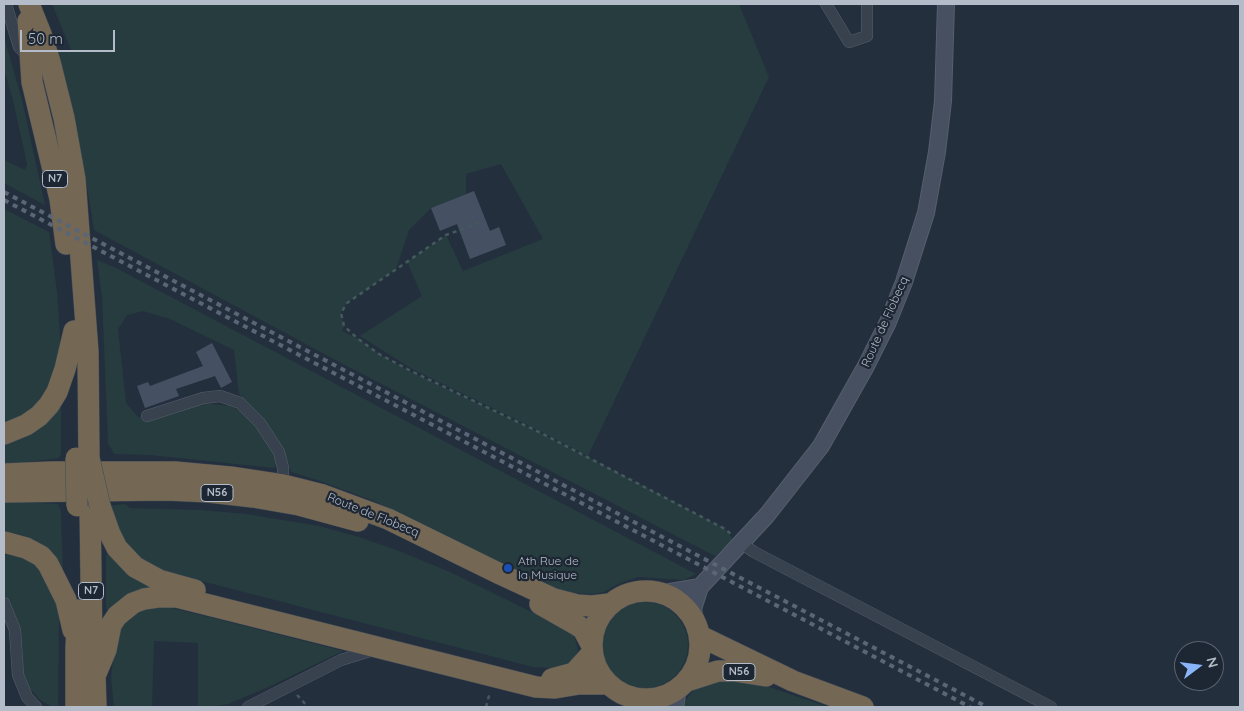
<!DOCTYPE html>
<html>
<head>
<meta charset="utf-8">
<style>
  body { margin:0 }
  #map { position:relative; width:1244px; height:711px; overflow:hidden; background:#242f3e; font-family:Quicksand,sans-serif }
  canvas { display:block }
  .frame { position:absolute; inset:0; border:5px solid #b4bcc9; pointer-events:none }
  .north { position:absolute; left:1174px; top:641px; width:50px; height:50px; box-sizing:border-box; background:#1d2633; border:1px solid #59626f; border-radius:50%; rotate:75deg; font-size:14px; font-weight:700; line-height:20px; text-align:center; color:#b4bcc9 }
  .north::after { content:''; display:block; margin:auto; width:18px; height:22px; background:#8ab4f8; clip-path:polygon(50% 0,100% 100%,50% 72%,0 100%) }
  .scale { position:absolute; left:20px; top:30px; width:95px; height:22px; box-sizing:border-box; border:2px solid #b4bcc9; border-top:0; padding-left:6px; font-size:15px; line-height:18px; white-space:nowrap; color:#b4bcc9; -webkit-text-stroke:4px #1d2633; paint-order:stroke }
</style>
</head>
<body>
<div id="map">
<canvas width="1244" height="711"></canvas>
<div class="frame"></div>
<div class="north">N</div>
<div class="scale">50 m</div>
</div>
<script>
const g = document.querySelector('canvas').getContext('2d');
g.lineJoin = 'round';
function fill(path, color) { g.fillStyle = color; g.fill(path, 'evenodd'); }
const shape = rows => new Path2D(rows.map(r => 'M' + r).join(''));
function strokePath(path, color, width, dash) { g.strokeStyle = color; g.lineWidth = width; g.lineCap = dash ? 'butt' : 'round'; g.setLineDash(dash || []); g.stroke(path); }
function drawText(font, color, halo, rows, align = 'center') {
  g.font = font + ' Quicksand,sans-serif'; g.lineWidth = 4.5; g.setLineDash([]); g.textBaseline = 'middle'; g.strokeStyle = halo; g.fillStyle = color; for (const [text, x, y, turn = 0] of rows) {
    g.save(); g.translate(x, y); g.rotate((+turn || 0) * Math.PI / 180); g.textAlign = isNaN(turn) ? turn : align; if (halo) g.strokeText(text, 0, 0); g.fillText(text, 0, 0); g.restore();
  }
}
fill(shape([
  [52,4,739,4,769,77,588,456,542,432,412,369,360,336,422,296,407,262,446,235,463,271,543,239,501,164,466,174,466,194,431,208,409,230,396,269,347,303,341,313,344,326,342,331,357,338,379,354,411,372,541,433,655,492,725,529,733,539,715,556,343,364,94,230,85,174,57,52,72,52],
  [4,37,22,100,45,205,4,183,4,160,25,170,27,164,13,100,4,69],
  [4,209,49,232,57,292,61,351,59,369,32,412,4,426],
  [97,260,116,268,696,574,684,580,638,577,620,583,604,592,591,594,569,593,549,587,374,501,320,481,291,472,282,451,239,394,234,350,170,319,143,311,127,315,118,329,126,403,138,417,151,418,206,403,230,406,242,412,259,426,273,449,277,462,274,468,150,455,114,454,108,443,102,297],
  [61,393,61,454,59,458,4,465,4,439],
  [4,501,58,504,61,511,63,579,4,538],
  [125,504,130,508,201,510,246,514,319,526,359,537,399,551,450,572,568,630,574,635,578,650,574,660,568,665,553,668,533,667,159,570,127,550,108,506],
  [4,549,36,562,57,602,59,620,58,707,53,707,40,700,28,687,21,673,17,619,11,605,4,594],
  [109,553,155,586,110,611,106,609,106,555],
  '602 645a43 43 0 1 1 86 0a43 43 0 1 1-86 0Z',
  [155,604,213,618,343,651,266,688,228,704,210,707,198,707,198,643,154,641,152,707,114,707,111,678,116,632,127,615],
  [722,680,766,686,828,707,683,707,684,702,695,689]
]), '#263c3f');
fill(shape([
  [474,191,490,231,499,227,506,245,470,259,457,224,440,231,431,208],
  [212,343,232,382,221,388,215,376,176,389,179,396,145,408,137,386,148,382,150,386,203,366,196,352]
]), '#455162');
const street = shape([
  [6,4,19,47,30,58],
  [826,4,849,42,867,36,867,4],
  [147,416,203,398,220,396,240,403,260,423,279,452,283,468,283,485],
  [741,543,754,552,1051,707],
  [4,603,15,630,18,675,27,697,36,707],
  [248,707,341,660,373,650]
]);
const secondary = shape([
  [664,593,700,587],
  [696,624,693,609,700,587,767,515,821,446,866,366,888,322,904,282,926,213,937,152,943,101,946,4],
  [648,700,657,707],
  [675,707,678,689]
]);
const highway = shape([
  [29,4,41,34,50,62,64,118,75,179,88,352,89,458],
  [28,21,32,82,60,199,66,244],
  [4,434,26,425,39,416,49,405,57,392,65,369,74,331],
  [4,474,51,472,175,472,230,477,283,485,323,495,388,519,498,573,554,599,577,605,592,606,609,604],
  [4,492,167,490,209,492,253,497,299,505,358,521],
  [90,506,92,647,95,676,96,707],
  [100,506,110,534,117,548,135,567,159,580,195,590],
  [4,542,26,548,41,556,48,564,66,600,73,630],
  '592 645a54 54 0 1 1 108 0a54 54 0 1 1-108 0Z',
  [540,604,577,625,583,629,591,644],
  [700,636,793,681,863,707],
  [95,676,106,650,111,625,117,616,133,603,144,599,158,597,177,597,536,687,555,688,579,684,607,684],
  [552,679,574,673,592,653],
  [687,681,718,671,734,671,766,676],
  [76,707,76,647,78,610]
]);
strokePath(street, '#565f6c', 12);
strokePath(secondary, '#565f6c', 18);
strokePath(highway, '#434c59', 22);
strokePath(shape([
  [479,223,446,235,347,303,341,313,344,326,357,338,379,354,411,371,541,433,725,529,731,534],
  [297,695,308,707],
  [486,707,490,692]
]), '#44595c', 2.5, [4, 4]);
strokePath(street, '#38414e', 11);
strokePath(secondary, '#465061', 16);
strokePath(highway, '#746855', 21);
strokePath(shape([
  [4,192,987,707],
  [4,200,970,707]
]), '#5a6575', 4, [5, 5]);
const highwayBridge = shape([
  [76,458,77,506],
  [89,458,100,506]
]);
strokePath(highwayBridge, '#434c59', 22, []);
strokePath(highwayBridge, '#746855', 21);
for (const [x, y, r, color] of [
  [508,568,5,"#1a4fb4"]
]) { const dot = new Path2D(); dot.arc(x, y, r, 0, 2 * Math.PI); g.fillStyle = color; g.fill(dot); strokePath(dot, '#1d2633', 2); }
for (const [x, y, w] of [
  [55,179,25],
  [217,493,32],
  [91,591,25],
  [739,672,32]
]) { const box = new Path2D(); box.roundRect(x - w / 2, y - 8.5, w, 17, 4); g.fillStyle = '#1d2633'; g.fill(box); strokePath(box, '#b4bcc9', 1); }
drawText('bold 11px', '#b4bcc9', null, [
  ["N7",55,179],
  ["N56",217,493],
  ["N7",91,591],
  ["N56",739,672]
]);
drawText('12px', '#b4bcc9', '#1d2633', [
  ["Route de Flobecq",885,322,-66],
  ["Route de Flobecq",373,515,22]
]);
drawText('12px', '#b4bcc9', '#1d2633', [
  ["Ath Rue de",518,561],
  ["la Musique",518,575]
], 'left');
</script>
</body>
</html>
